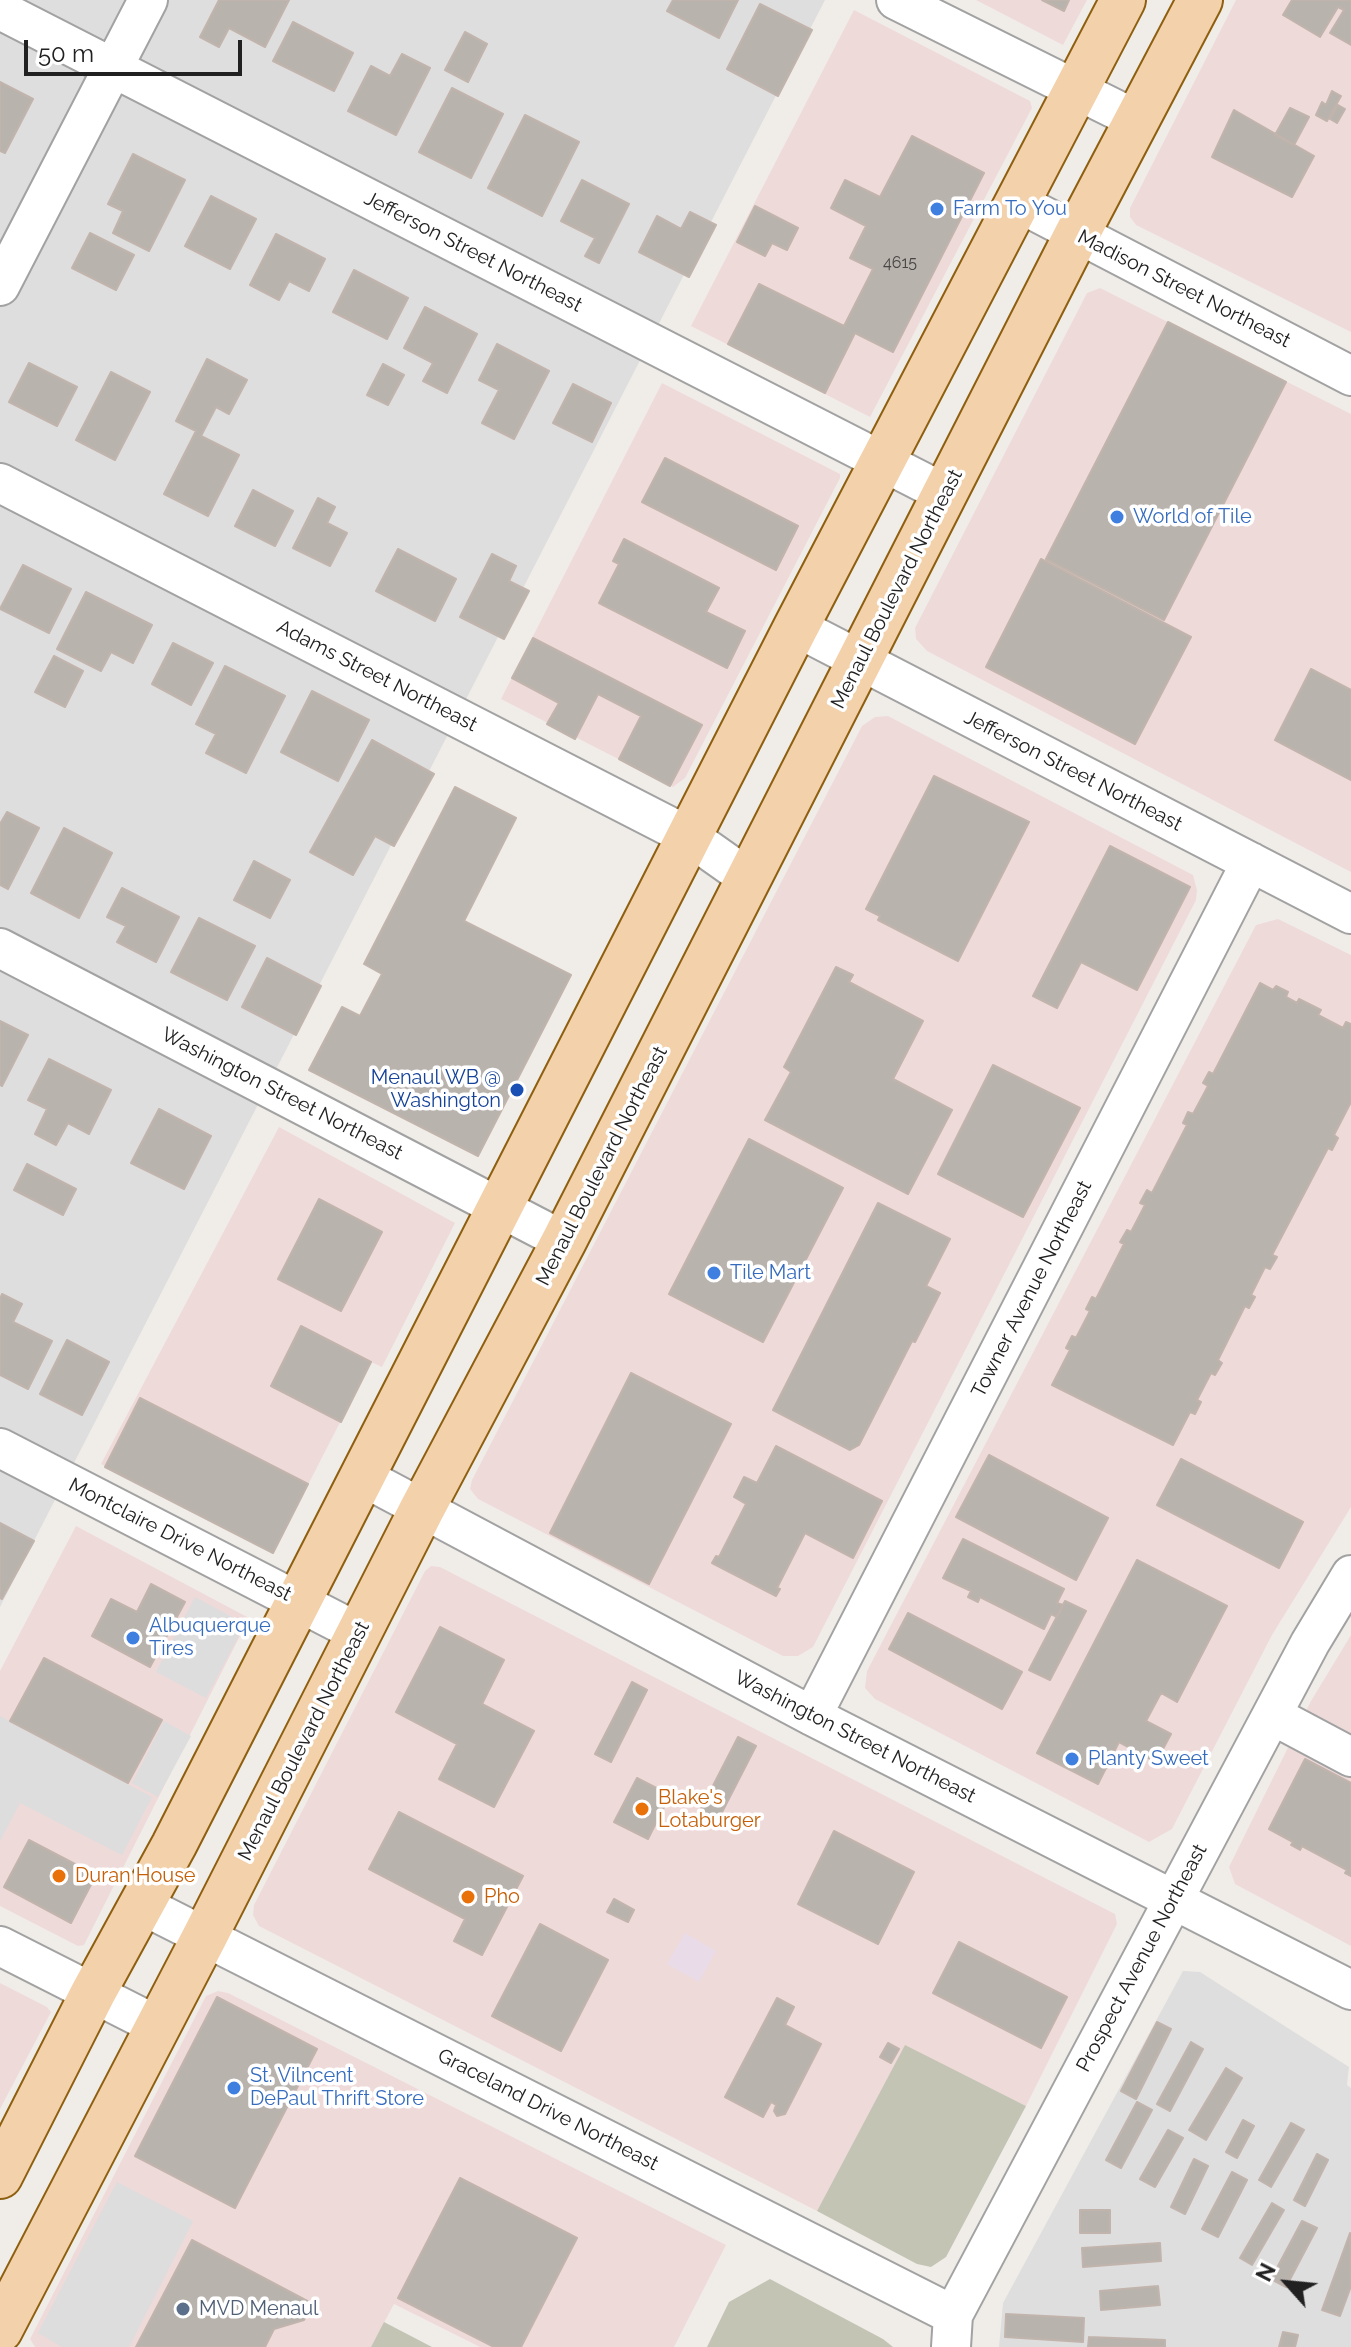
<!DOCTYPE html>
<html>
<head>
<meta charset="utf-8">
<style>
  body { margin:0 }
  #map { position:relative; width:1351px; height:2347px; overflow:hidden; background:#f0ede9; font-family:Raleway,sans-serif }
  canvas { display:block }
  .north { position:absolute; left:1247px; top:2243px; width:80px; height:80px; -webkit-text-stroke:6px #fff; paint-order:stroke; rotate:297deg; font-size:22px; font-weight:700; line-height:32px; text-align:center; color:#212121 }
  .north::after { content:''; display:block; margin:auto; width:28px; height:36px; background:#212121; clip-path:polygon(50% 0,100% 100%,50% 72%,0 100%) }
  .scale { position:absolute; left:24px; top:40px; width:218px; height:36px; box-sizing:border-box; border:4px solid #212121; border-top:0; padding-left:10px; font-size:24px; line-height:28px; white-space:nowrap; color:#212121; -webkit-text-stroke:6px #fff; paint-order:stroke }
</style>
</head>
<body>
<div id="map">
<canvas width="1351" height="2347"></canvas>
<div class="north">N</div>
<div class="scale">50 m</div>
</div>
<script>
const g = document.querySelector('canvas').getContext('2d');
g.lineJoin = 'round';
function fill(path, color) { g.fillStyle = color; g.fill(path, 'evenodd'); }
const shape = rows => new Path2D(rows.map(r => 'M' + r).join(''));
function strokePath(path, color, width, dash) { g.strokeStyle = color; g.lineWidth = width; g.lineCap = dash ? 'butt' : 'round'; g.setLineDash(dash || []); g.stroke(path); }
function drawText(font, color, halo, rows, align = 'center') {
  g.font = font + ' Raleway,sans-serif'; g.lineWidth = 7; g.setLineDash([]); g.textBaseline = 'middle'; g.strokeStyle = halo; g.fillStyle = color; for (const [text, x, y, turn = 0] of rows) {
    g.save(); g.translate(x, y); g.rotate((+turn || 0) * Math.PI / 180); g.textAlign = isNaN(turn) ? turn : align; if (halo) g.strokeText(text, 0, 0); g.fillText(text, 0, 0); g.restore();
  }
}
fill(shape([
  [0,0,825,0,0,1607],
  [1183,1971,1200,1972,1349,2067,1347,2085,1351,2088,1351,2347,999,2347,1003,2303]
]), '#dfdede');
fill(shape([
  [976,0,1087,0,1063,45],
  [1236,0,1351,0,1351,332,1136,225,1130,217,1130,208],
  [854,10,1030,101,1032,108,870,417,691,326],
  [1100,288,1351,414,1351,872,927,651,916,639,915,628,1087,293],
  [662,383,840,474,840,478,685,778,673,787,501,699],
  [888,716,1193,875,1197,890,1196,900,813,1647,798,1656,783,1656,478,1499,470,1489,472,1480,862,726,875,717],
  [1278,919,1351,955,1351,1507,1272,1635,1172,1829,1149,1842,875,1699,865,1688,867,1671,1256,925],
  [279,1127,455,1223,382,1367,371,1362,273,1553,101,1464],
  [76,1526,249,1618,84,1945,78,1946,0,1906,0,1671],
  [431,1566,440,1567,1115,1914,1117,1924,1026,2106,905,2046,817,2211,259,1926,253,1915,254,1905,425,1571],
  [1351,1635,1351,1946,1235,1884,1229,1867,1311,1701],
  [0,1983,47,2007,51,2012,0,2109],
  [218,1991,228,1993,726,2245,674,2347,480,2347,394,2304,371,2347,35,2347,30,2339,206,1996]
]), '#efdada');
fill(shape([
  [685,1933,716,1951,699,1982,667,1964]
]), '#e9dbe7');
fill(shape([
  [905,2045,1026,2106,946,2257,931,2267,917,2264,817,2211],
  [770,2279,883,2339,893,2347,707,2347,729,2302],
  [384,2322,432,2347,371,2347]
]), '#c4c4b5');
fill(shape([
  [195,1597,245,1624,206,1698,156,1672],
  [0,1716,152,1797,122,1855,20,1803,0,1841],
  [164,1721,191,1736,158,1797,132,1783],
  [117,2182,193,2221,129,2347,62,2347,38,2333]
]), '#ddd');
const building = shape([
  [219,0,289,0,265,47,229,28,219,47,200,37,219,0],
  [673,0,738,0,719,38,667,11,673,0],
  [1042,0,1069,0,1064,11,1042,0],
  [1292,0,1351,0,1351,45,1330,33,1344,10,1338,7,1320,37,1283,15,1292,0],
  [760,4,812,30,778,96,727,69,760,4],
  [293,22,353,53,334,91,273,61,293,22],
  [465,32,487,44,468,82,445,70,465,32],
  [402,54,430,68,396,135,348,111,371,66,390,76,402,54],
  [0,82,33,99,5,153,0,151,0,82],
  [452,88,503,114,471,178,419,152,452,88],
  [1332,91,1341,96,1327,121,1316,115,1322,102,1326,105,1332,91],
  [1338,105,1345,109,1337,123,1330,119,1338,105],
  [1290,108,1309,117,1294,145,1275,135,1290,108],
  [1234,110,1314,156,1292,197,1212,157,1234,110],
  [525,115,579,142,542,216,488,188,525,115],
  [912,136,984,173,893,352,855,333,825,393,728,344,759,284,844,326,873,269,850,258,866,226,831,208,845,180,880,197,912,136],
  [133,154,185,180,149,251,113,233,123,211,108,204,133,154],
  [582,180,629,204,599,263,585,256,595,238,561,221,582,180],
  [211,196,256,219,230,269,185,246,211,196],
  [755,206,798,228,787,250,772,243,765,256,737,242,755,206],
  [690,212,716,225,689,277,639,252,657,216,681,229,690,212],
  [90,233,134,255,116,290,72,268,90,233],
  [276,234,325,259,309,291,289,281,279,300,250,285,276,234],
  [354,270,408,298,387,339,333,312,354,270],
  [425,307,477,334,447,393,423,381,433,363,404,348,425,307],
  [1168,322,1286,382,1164,620,1046,559,1168,322],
  [497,344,549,371,514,439,482,423,499,390,479,380,497,344],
  [207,359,247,380,229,414,216,407,201,436,239,455,208,516,164,494,196,431,176,421,207,359],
  [29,363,77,387,57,426,9,402,29,363],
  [383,364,404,375,388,405,367,395,383,364],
  [111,372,150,392,115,460,76,440,111,372],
  [573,384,611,403,592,442,553,423,573,384],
  [665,458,798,526,776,570,642,502,665,458],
  [253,490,293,511,275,546,235,526,253,490],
  [318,498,335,507,327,523,347,533,330,566,293,548,318,498],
  [624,539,719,588,706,612,745,631,727,668,599,603,619,564,613,561,624,539],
  [398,549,456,579,435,621,376,591,398,549],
  [492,554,516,566,509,581,529,591,504,639,460,617,492,554],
  [1041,559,1191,637,1135,744,986,667,1041,559],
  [23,565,71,589,49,633,0,609,23,565],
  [86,592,152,625,133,663,111,652,101,671,57,649,86,592],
  [533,638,702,725,670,786,619,759,641,716,598,694,575,739,547,724,559,703,512,678,533,638],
  [173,643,213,663,191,705,152,684,173,643],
  [54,656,83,671,65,707,35,692,54,656],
  [225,666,285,696,246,773,206,753,216,734,196,724,225,666],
  [1311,669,1351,690,1351,780,1275,740,1311,669],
  [312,691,369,720,338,781,281,752,312,691],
  [372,740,434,774,394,846,375,836,353,875,310,852,372,740],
  [934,776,1029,822,958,961,878,920,880,916,866,909,934,776],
  [455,787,516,818,464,921,571,975,478,1156,309,1070,342,1007,360,1016,382,974,364,964,455,787],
  [7,812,39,828,8,889,0,885,0,824,7,812],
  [64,828,112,853,79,918,31,893,64,828],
  [1110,846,1190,887,1137,990,1081,962,1057,1008,1033,996,1110,846],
  [254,861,290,880,270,918,234,900,254,861],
  [122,888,179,917,156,962,117,942,126,926,107,917,122,888],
  [199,918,255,946,227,1000,171,972,199,918],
  [267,958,321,986,296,1035,242,1007,267,958],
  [836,967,853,975,849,982,923,1021,893,1079,952,1110,908,1194,765,1120,791,1072,784,1067,836,967],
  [1260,983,1273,990,1276,986,1288,992,1286,997,1297,1003,1299,999,1321,1010,1318,1015,1343,1028,1346,1022,1351,1024,1351,1102,1334,1135,1338,1138,1332,1150,1328,1148,1272,1255,1277,1257,1270,1269,1265,1267,1251,1295,1255,1297,1249,1308,1245,1306,1218,1360,1222,1363,1215,1375,1211,1373,1197,1400,1201,1402,1195,1414,1190,1412,1173,1445,1052,1385,1070,1350,1066,1348,1072,1336,1076,1338,1090,1311,1086,1309,1092,1297,1096,1299,1124,1244,1120,1242,1127,1230,1131,1232,1145,1205,1140,1203,1147,1190,1152,1193,1187,1125,1183,1123,1188,1112,1193,1114,1208,1086,1203,1083,1209,1072,1213,1074,1260,983],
  [0,1021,28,1035,2,1086,0,1085,0,1021],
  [49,1059,111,1090,89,1134,68,1123,56,1145,35,1134,47,1109,28,1100,49,1059],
  [993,1065,1080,1108,1023,1217,938,1174,993,1065],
  [159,1109,211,1136,184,1189,131,1163,159,1109],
  [749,1139,843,1188,763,1342,669,1294,749,1139],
  [27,1164,76,1189,63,1215,14,1190,27,1164],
  [319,1199,382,1232,341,1311,278,1279,319,1199],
  [878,1203,950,1239,926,1286,940,1293,915,1342,912,1341,859,1445,850,1450,773,1410,878,1203],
  [2,1294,22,1304,13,1322,52,1341,28,1389,0,1375,0,1299,2,1294],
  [301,1326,371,1362,341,1422,271,1386,301,1326],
  [67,1340,109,1362,82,1415,40,1394,67,1340],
  [631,1373,731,1424,649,1584,550,1533,631,1373],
  [140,1398,308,1484,273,1553,105,1467,140,1398],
  [776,1446,882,1501,853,1558,805,1533,777,1588,780,1589,776,1596,712,1563,716,1556,719,1557,746,1504,734,1497,744,1477,757,1483,776,1446],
  [989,1455,1108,1518,1076,1580,956,1517,989,1455],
  [1181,1459,1303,1522,1279,1568,1157,1505,1181,1459],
  [0,1523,34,1541,2,1599,0,1598,0,1523],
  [963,1539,1064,1589,1057,1603,1063,1605,1057,1617,1051,1614,1044,1629,980,1597,978,1602,968,1597,971,1591,943,1578,963,1539],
  [1137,1560,1227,1606,1177,1702,1161,1693,1146,1721,1171,1734,1156,1762,1119,1742,1098,1784,1037,1753,1137,1560],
  [151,1584,185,1602,150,1667,92,1636,111,1599,137,1612,151,1584],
  [1065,1601,1086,1611,1050,1680,1029,1670,1065,1601],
  [908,1613,1022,1672,1002,1709,889,1649,908,1613],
  [440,1627,504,1660,482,1704,534,1731,494,1807,439,1779,457,1744,396,1712,440,1627],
  [44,1658,162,1720,128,1783,10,1721,44,1658],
  [632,1682,647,1690,611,1762,595,1754,632,1682],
  [738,1737,756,1746,718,1820,700,1811,738,1737],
  [1305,1759,1351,1783,1351,1876,1345,1873,1347,1870,1302,1846,1300,1850,1291,1845,1293,1842,1269,1829,1305,1759],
  [637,1778,670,1795,648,1839,614,1822,637,1778],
  [399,1812,523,1876,482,1955,454,1941,465,1919,369,1869,399,1812],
  [834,1831,914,1872,878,1944,798,1904,834,1831],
  [29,1840,96,1875,71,1923,4,1887,29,1840],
  [614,1899,634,1910,628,1922,607,1912,614,1899],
  [540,1924,608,1960,561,2051,492,2016,540,1924],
  [959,1942,1067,1997,1041,2048,933,1993,959,1942],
  [217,1997,317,2049,235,2208,135,2156,217,1997],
  [777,1998,794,2007,785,2025,821,2044,785,2114,777,2116,774,2111,776,2105,771,2102,763,2117,725,2097,777,1998],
  [1157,2022,1171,2029,1136,2099,1121,2091,1157,2022],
  [1191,2042,1203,2049,1170,2111,1157,2104,1191,2042],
  [888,2043,899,2049,891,2063,880,2057,888,2043],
  [1226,2068,1242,2078,1206,2140,1189,2130,1226,2068],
  [1137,2102,1152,2110,1121,2168,1106,2160,1137,2102],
  [1243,2120,1254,2126,1237,2158,1226,2152,1243,2120],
  [1291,2123,1304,2130,1271,2187,1259,2180,1291,2123],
  [1168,2130,1183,2138,1155,2187,1140,2179,1168,2130],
  [1317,2154,1328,2160,1305,2206,1294,2200,1317,2154],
  [1194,2159,1208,2166,1185,2214,1171,2207,1194,2159],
  [1232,2172,1247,2180,1218,2237,1202,2229,1232,2172],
  [460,2178,577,2238,521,2347,494,2347,398,2298,460,2178],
  [1272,2203,1284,2210,1252,2265,1240,2258,1272,2203],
  [1080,2210,1110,2210,1110,2233,1080,2233,1080,2210],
  [1302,2221,1317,2228,1286,2287,1271,2279,1302,2221],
  [1350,2233,1351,2286,1340,2316,1322,2310,1350,2233],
  [192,2240,313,2304,304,2320,274,2329,265,2347,136,2347,192,2240],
  [1160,2243,1161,2261,1083,2267,1082,2248,1160,2243],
  [1158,2286,1160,2305,1101,2310,1100,2291,1158,2286],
  [1006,2314,1084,2318,1083,2342,1005,2337,1006,2314],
  [1283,2332,1298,2335,1295,2347,1279,2347,1283,2332],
  [1089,2337,1165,2340,1165,2347,1088,2347,1089,2337]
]);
fill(building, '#b9b3ae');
strokePath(building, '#c1b4ac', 2);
const minor = shape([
  [896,0,1137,120],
  [0,10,946,494],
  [1017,202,1351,376],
  [0,286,148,0],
  [0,483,690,837,748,878],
  [796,627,1351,914],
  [0,948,564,1241],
  [0,1448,359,1633],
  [363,1477,812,1716,1351,1990],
  [1272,1715,1351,1757],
  [812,1716,1251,862],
  [142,1905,953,2315],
  [0,1946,158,2026],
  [951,2347,953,2315,1310,1643,1351,1575]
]);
const major = shape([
  [0,2176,93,1993,174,1845,796,627,1123,0],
  [0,2330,205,1936,422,1509,564,1241,1077,234,1200,0]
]);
strokePath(minor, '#a2a2a2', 42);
strokePath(major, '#8e5f0f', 48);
strokePath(minor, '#fff', 38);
strokePath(major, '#f3d1ab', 44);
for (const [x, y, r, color] of [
  [937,209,8,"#3f7fe0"],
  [1117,517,8,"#3f7fe0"],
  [517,1090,8,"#1a4fb4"],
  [714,1273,8,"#3f7fe0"],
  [133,1638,8,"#3f7fe0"],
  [1072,1759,8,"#3f7fe0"],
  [642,1809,8,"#e8710a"],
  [59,1876,8,"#e8710a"],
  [468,1897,8,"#e8710a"],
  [234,2088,8,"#3f7fe0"],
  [183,2309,8,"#5c6f8a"]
]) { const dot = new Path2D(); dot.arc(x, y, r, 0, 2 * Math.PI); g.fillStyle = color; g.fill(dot); strokePath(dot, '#fff', 3); }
drawText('16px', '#474644', null, [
  ["4615",900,263]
]);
drawText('20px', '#366cbe', '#fff', [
  ["Farm To You",953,209],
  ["World of Tile",1133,517],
  ["Tile Mart",730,1273],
  ["Albuquerque",149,1626],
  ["Tires",149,1649],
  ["Planty Sweet",1088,1759],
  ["St. Vilncent",250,2076],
  ["DePaul Thrift Store",250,2099]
], 'left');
drawText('20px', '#212121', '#fff', [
  ["Jefferson Street Northeast",473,252,27],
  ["Madison Street Northeast",1184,289,27],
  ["Menaul Boulevard Northeast",897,589,-63],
  ["Adams Street Northeast",377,676,27],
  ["Jefferson Street Northeast",1073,771,27],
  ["Washington Street Northeast",282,1094,27],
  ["Menaul Boulevard Northeast",602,1166,-63],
  ["Towner Avenue Northeast",1032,1289,-63],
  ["Montclaire Drive Northeast",180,1540,27],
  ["Washington Street Northeast",855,1737,27],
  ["Menaul Boulevard Northeast",304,1741,-63],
  ["Prospect Avenue Northeast",1142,1958,-62],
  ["Graceland Drive Northeast",548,2110,27]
]);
drawText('20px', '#164399', '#fff', [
  ["Menaul WB @",501,1078],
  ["Washington",501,1101]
], 'right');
drawText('20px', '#c56008', '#fff', [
  ["Blake's",658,1798],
  ["Lotaburger",658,1821],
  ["Duran House",75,1876],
  ["Pho",484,1897]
], 'left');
drawText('20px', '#4e5e75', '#fff', [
  ["MVD Menaul",199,2309]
], 'left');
</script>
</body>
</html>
